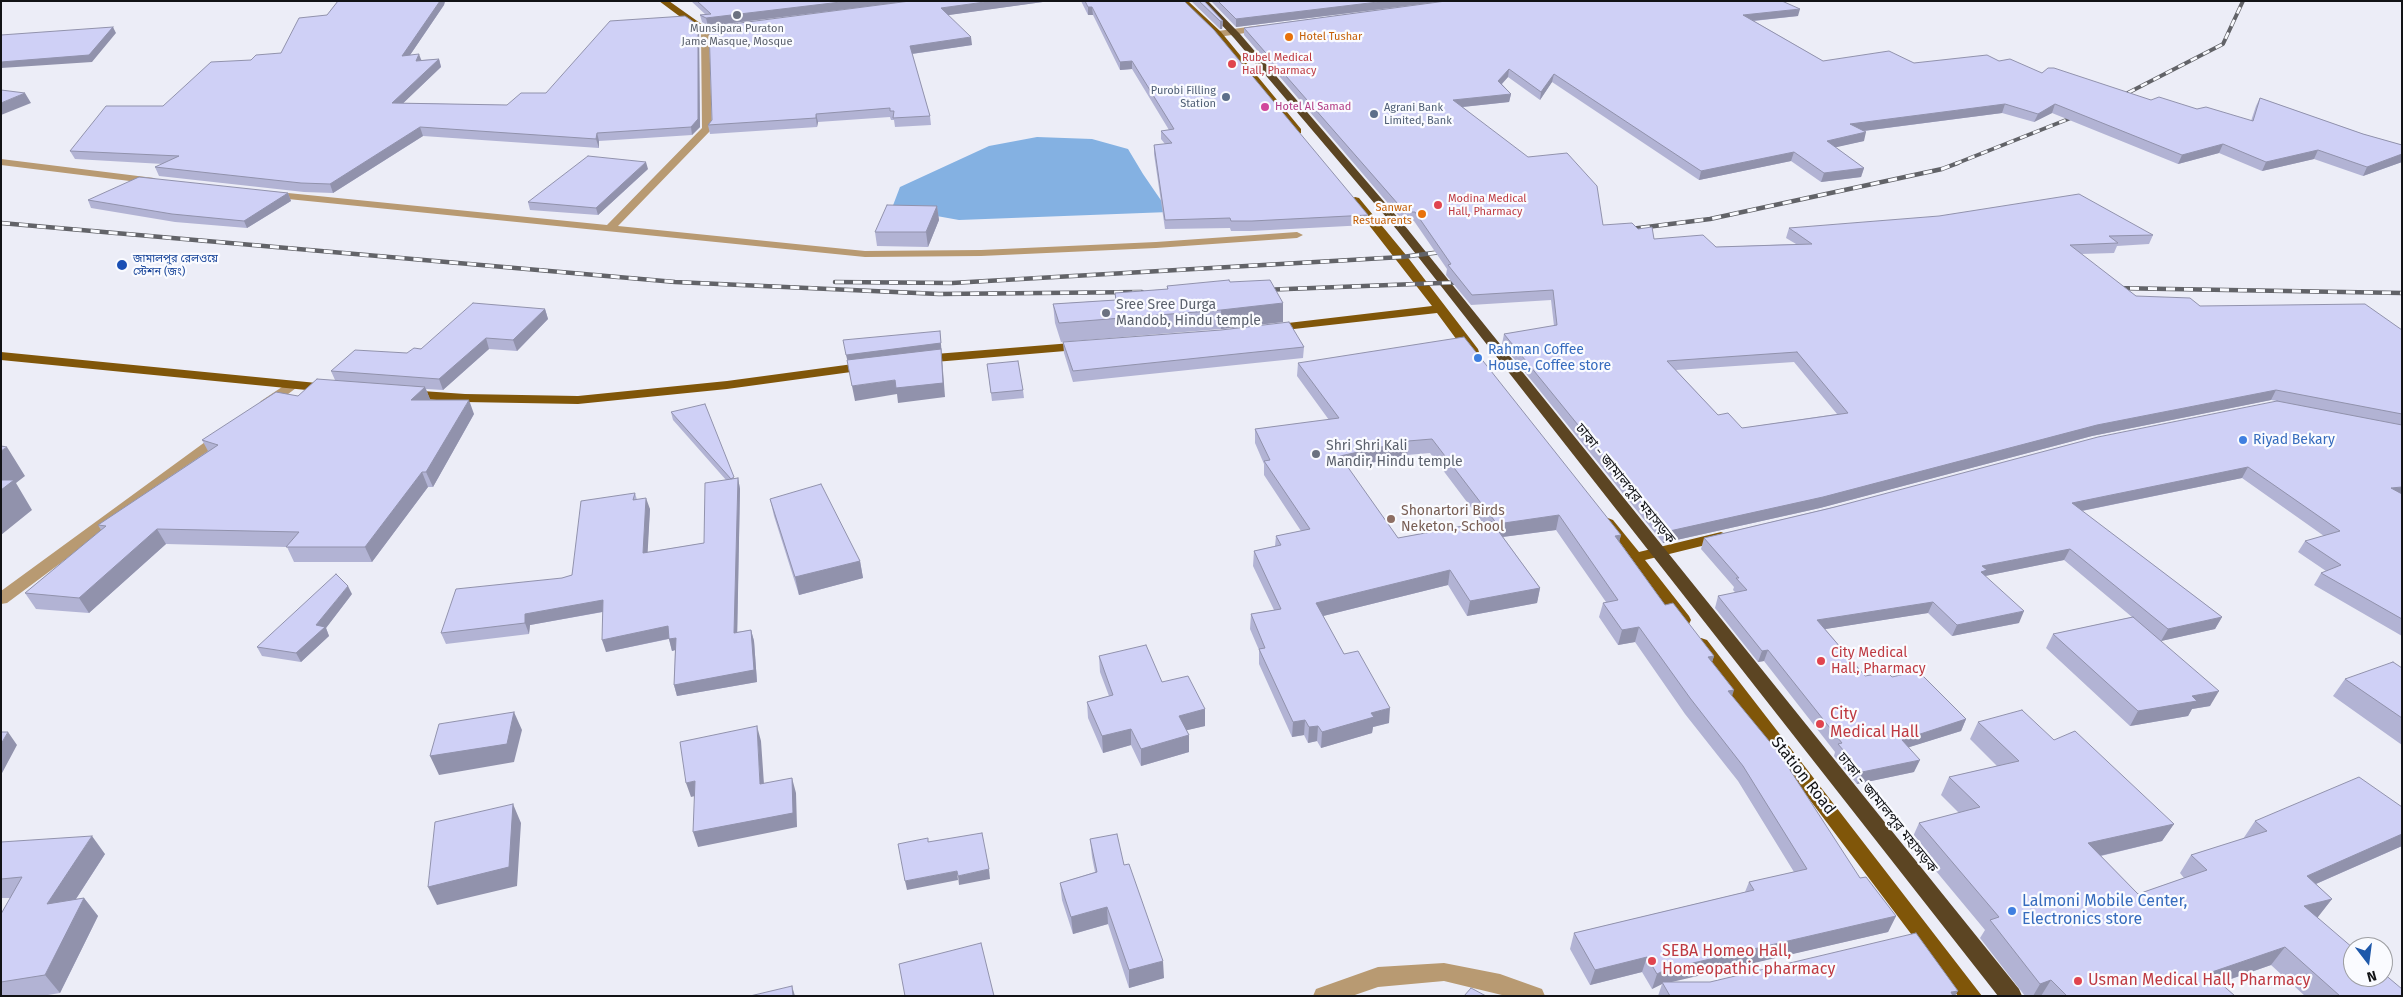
<!DOCTYPE html>
<html>
<head>
<meta charset="utf-8">
<style>
  body { margin:0 }
  #map { position:relative; width:2403px; height:997px; overflow:hidden; background:#ecedf7; font-family:"Fira Sans",sans-serif }
  canvas { display:block }
  .frame { position:absolute; inset:0; border:2px solid #121316; pointer-events:none }
  .north { position:absolute; left:2343px; top:937px; width:50px; height:50px; box-sizing:border-box; background:#fafbff; border:1px solid #9d9ea2; border-radius:50%; rotate:165deg; font-size:14px; font-weight:700; line-height:20px; text-align:center; color:#121316 }
  .north::after { content:''; display:block; margin:auto; width:18px; height:22px; background:#1e58aa; clip-path:polygon(50% 0,100% 100%,50% 72%,0 100%) }
</style>
</head>
<body>
<div id="map">
<canvas width="2403" height="997"></canvas>
<div class="frame"></div>
<div class="north">N</div>
</div>
<script>
const g = document.querySelector('canvas').getContext('2d');
g.lineJoin = 'round';
function fill(path, color) { g.fillStyle = color; g.fill(path, 'evenodd'); }
const shape = rows => new Path2D(rows.map(r => 'M' + r).join(''));
function strokePath(path, color, width, dash) { g.strokeStyle = color; g.lineWidth = width; g.lineCap = dash ? 'butt' : 'round'; g.setLineDash(dash || []); g.stroke(path); }
function drawText(font, color, halo, rows, align = 'center') {
  g.font = font + ' "Fira Sans","Noto Sans Bengali",sans-serif'; g.lineWidth = 4.5; g.setLineDash([]); g.textBaseline = 'middle'; g.strokeStyle = halo; g.fillStyle = color; for (const [text, x, y, turn = 0] of rows) {
    g.save(); g.translate(x, y); g.rotate((+turn || 0) * Math.PI / 180); g.textAlign = isNaN(turn) ? turn : align; if (halo) g.strokeText(text, 0, 0); g.fillText(text, 0, 0); g.restore();
  }
}
fill(shape([
  [1037,137,1092,139,1128,149,1143,174,1169,212,959,220,892,208,900,187,989,146]
]), '#84b1e2');
fill(shape([
  [1263,25,1266,26,1266,30,1218,37,1214,34,1218,31,1263,25],
  [705,28,709,31,712,129,618,226,865,251,981,250,1156,242,1297,232,1303,235,1297,238,1156,248,981,256,865,257,268,197,263,194,268,191,607,225,702,128,701,31,705,28],
  [1,159,154,178,159,181,154,184,1,165,1,159],
  [291,381,298,385,296,388,271,407,261,407,259,404,261,401,291,381],
  [221,433,228,437,226,440,7,603,1,604,1,591,216,434,221,433],
  [1444,963,1500,974,1542,989,1545,996,1506,996,1444,981,1378,987,1352,996,1313,996,1316,989,1378,967,1444,963]
]), '#b89a72');
fill(shape([
  [659,1,669,1,707,28,730,25,734,28,730,31,702,33,659,1],
  [1179,1,1188,1,1221,32,1301,129,1301,133,1295,133,1215,36,1179,1],
  [1355,197,1359,198,1406,255,1478,349,1479,352,1478,355,1468,355,1437,313,1267,332,1265,329,1267,326,1271,325,1432,306,1351,202,1350,200,1355,197],
  [1084,342,1090,346,1089,349,923,363,916,359,923,355,1084,342],
  [1,352,327,384,334,388,327,392,1,360,1,352],
  [868,362,873,363,875,366,873,369,727,389,578,404,465,402,408,398,401,394,408,390,465,394,578,396,727,381,868,362],
  [1608,518,1613,520,1639,552,1721,532,1726,534,1729,537,1726,540,1645,560,1689,616,1691,620,1689,624,1677,624,1600,523,1608,518],
  [1701,638,1707,640,1982,996,1958,996,1695,648,1692,644,1695,640,1701,638]
]), '#805609');
fill(shape([
  [1199,1,1208,1,1240,34,1405,226,2019,989,2022,996,1998,996,1397,230,1234,38,1199,1]
]), '#5c4523');
const railFar1 = shape([
  [2116,99,2223,44,2243,1],
  [1955,164,2081,114]
]);
const rail = shape([
  [1,223,675,282,939,294,1142,292],
  [1623,230,1710,219,1942,169,1958,163],
  [835,282,952,283,1402,257,1449,251],
  [2112,288,2402,293],
  [1262,290,1467,282]
]);
strokePath(railFar1, '#626368', 4);
strokePath(rail, '#626368', 4.5);
strokePath(railFar1, '#fafbff', 2.5, [7]);
strokePath(rail, '#fafbff', 3, [9]);
fill(shape([
  [338,1,445,1,444,5,410,55,422,60,439,59,441,67,403,103,507,105,546,93,698,25,699,32,700,127,692,135,599,141,599,148,423,136,333,193,304,192,159,176,155,167,163,164,75,159,70,151,163,106,251,60,281,53,327,15],
  [691,1,1050,1,948,15,972,45,912,54,930,116,931,125,895,127,894,120,891,120,890,117,818,122,817,127,710,134,708,125,890,4,708,26,702,22,700,15,705,14],
  [1081,1,1184,1,1368,215,1367,225,1251,231,1231,231,1230,228,1165,229,1154,154,1154,145,1165,144,1161,139,1161,131,1169,130,1132,69,1120,70,1093,15,1088,15],
  [1191,1,1204,1,1223,21,1222,29,1220,29],
  [1211,1,1782,1,1798,16,1754,21,1823,61,1914,63,1999,61,2042,73,2151,100,2251,121,2256,106,2260,98,2363,134,2402,145,2402,162,2363,176,2314,159,2262,171,2219,153,2178,164,2052,113,2034,122,2002,113,1864,131,1864,141,1835,147,1864,168,1861,177,1821,182,1791,161,1699,180,1552,82,1540,100,1508,77,1502,84,1511,94,1509,102,1463,107,1603,225,1638,229,1654,239,1716,247,1796,244,1786,238,1789,228,2153,235,2149,244,2117,246,2114,253,2081,254,2136,296,2200,306,2402,330,2402,636,2314,585,2321,573,2326,571,2298,552,2305,541,2324,536,2242,478,2082,511,2222,617,2215,629,2161,641,2210,706,2192,709,2188,716,2130,726,2046,648,2053,634,2132,617,2064,560,1985,576,2019,623,1952,636,1928,613,1825,629,1865,676,1892,677,1966,719,1961,731,1909,747,1914,772,1857,784,1834,756,1835,752,1764,661,1758,662,1715,608,1718,596,1736,593,1733,590,1734,587,1701,549,1704,538,2277,401,2271,400,2092,436,1820,508,1663,543,1502,344,1504,334,1554,326,1551,300,1471,305,1446,275,1447,269,1414,221,1404,222,1244,35,1244,28,1439,2,1236,27],
  [1794,362,1837,414,1742,428,1718,415,1676,370],
  [648,169,598,215,530,210,528,202],
  [288,193,291,201,247,228,175,222,91,208,88,200],
  [937,206,939,220,928,247,877,246,875,232],
  [1230,282,1283,303,1283,322,1221,329,1061,342,1055,323,1053,304,1115,300,1115,293,1167,289,1167,286],
  [545,309,548,319,517,351,489,349,443,390,426,389,430,400,474,414,433,487,428,487,372,562,294,562,287,547,166,544,89,613,36,609,25,593,101,530,98,525,208,451,202,440,298,396,335,380,331,371,407,353],
  [1221,330,1304,347,1303,358,1073,382,1064,353,1063,342],
  [1298,363,1621,535,1619,541,1665,605,1714,656,1712,662,1732,696,1860,878,1896,916,1888,932,1669,982,1955,996,1658,996,1662,984,1652,989,1642,972,1590,985,1570,949,1574,933,1745,892,1749,882,1794,872,1738,781,1685,714,1635,642,1618,645,1599,617,1603,603,1606,602,1556,530,1503,537,1540,588,1537,603,1467,616,1448,585,1323,616,1344,654,1389,723,1373,727,1372,733,1321,748,1317,741,1308,743,1304,735,1292,737,1259,664,1259,650,1250,629,1251,614,1274,610,1253,566,1254,551,1275,546,1276,536,1301,531,1264,475,1264,464,1255,443,1255,429,1329,420,1297,376],
  [1430,453,1482,522,1398,538,1348,468,1407,455],
  [987,364,1023,390,1024,398,992,401],
  [671,412,734,479,738,478,740,489,737,632,751,630,754,641,757,682,677,696,674,685,675,650,672,651,669,639,606,652,603,612,530,625,529,634,446,644,441,633,562,578,572,575,635,493,637,500,650,509,647,552,704,543,726,480,673,420],
  [770,499,860,561,863,578,799,595,774,516],
  [352,594,326,628,329,636,301,662,262,656,257,647],
  [1099,656,1162,682,1205,709,1205,726,1187,730,1189,752,1141,766,1131,745,1103,753,1088,718,1087,702,1109,696,1100,672],
  [2402,668,2402,745,2333,696,2345,679],
  [1978,722,2054,740,2174,824,2162,841,2101,856,2138,894,2184,878,2180,873,2191,855,2243,839,2255,821,2402,807,2402,846,2316,884,2332,899,2317,917,2402,996,2305,996,2271,965,2220,983,2235,996,2025,996,1980,938,1985,930,1911,841,1919,823,1959,813,1941,795,1949,777,1997,766,1970,739],
  [1090,839,1124,865,1164,978,1129,988,1108,924,1073,934,1062,900,1060,883,1095,872,1092,857],
  [1,842,105,854,76,899,84,898,98,916,60,993,42,996,1,996,1,914,10,898,1,898]
]), '#b2b3d4');
fill(shape([
  [440,1,445,1,444,5,404,64,402,56],
  [849,1,911,1,708,26,706,18],
  [992,1,1050,1,942,16,941,8],
  [1386,1,1446,1,1236,27,1236,19],
  [1088,7,1092,7,1093,15,1088,15],
  [1800,9,1798,16,1741,22,1743,15],
  [1220,21,1223,21,1222,29,1220,29],
  [698,25,699,32,700,127,692,135,691,127],
  [113,27,116,33,92,62,1,68,1,62],
  [971,37,972,45,911,54,910,46],
  [419,54,422,62,416,61],
  [439,59,441,67,395,111,392,103],
  [1132,61,1132,69,1120,70,1120,62],
  [1509,69,1508,77,1497,89,1498,81],
  [1554,74,1552,82,1540,100,1541,92],
  [25,93,31,103,1,115,1,103],
  [1511,94,1509,102,1452,108,1453,100],
  [2005,104,2002,113,1847,133,1850,124],
  [2055,104,2052,113,2034,122,2038,114],
  [816,114,818,122,817,127,816,118],
  [420,127,423,136,333,193,330,184],
  [1866,132,1864,141,1824,150,1827,141],
  [597,133,599,141,599,148,596,139],
  [2223,144,2219,153,2178,164,2182,155],
  [2318,150,2314,159,2262,171,2266,162],
  [1794,152,1791,161,1699,180,1701,171],
  [2402,154,2402,162,2363,176,2367,167],
  [646,162,648,169,598,215,596,208],
  [1864,168,1861,177,1821,182,1824,173],
  [288,193,291,201,247,228,244,221],
  [937,206,939,220,928,247,926,232],
  [1283,303,1283,322,1221,329,1221,310],
  [545,309,548,319,517,351,513,340],
  [940,331,945,397,898,403,897,394,855,401,852,386,895,380,943,383,848,363,846,355],
  [486,338,489,349,443,390,439,379],
  [425,387,431,401,411,400],
  [2276,390,2271,400,2092,436,1820,508,1663,543,1665,532,2097,425],
  [469,400,474,414,433,487,426,472],
  [1408,441,1407,455,1339,470,1340,456],
  [7,447,25,476,16,483,32,510,1,535,1,451],
  [2248,467,2242,478,2066,514,2072,503],
  [422,472,428,487,372,562,365,547],
  [738,478,740,489,737,645,734,633],
  [2402,487,2402,496,2391,488],
  [646,498,650,509,647,564,643,553],
  [1559,515,1556,530,1494,538,1497,524],
  [157,529,166,544,89,613,79,598],
  [1621,535,1617,550,1615,536],
  [2070,549,2064,560,1985,576,1976,583,1982,566],
  [860,561,863,578,799,595,795,577],
  [1450,570,1448,585,1315,618,1316,603],
  [348,586,352,594,326,628,329,636,301,662,296,653,316,625],
  [1540,588,1537,603,1467,616,1470,601],
  [603,600,607,611,530,625,529,634,525,623,525,614],
  [1933,602,1928,613,1813,631,1817,620],
  [2024,611,2019,623,1952,636,1957,625],
  [2222,617,2215,629,2161,641,2168,629],
  [668,626,672,638,606,652,602,640],
  [1639,627,1635,642,1618,645,1622,630],
  [751,630,754,641,757,682,677,696,674,685],
  [676,638,679,649,672,651,669,639],
  [1768,650,1764,661,1758,662,1762,651],
  [1714,656,1709,671,1708,657],
  [1734,690,1729,706,1728,691],
  [2219,691,2210,706,2192,709,2188,716,2130,726,2138,711,2192,696],
  [1390,708,1389,723,1373,727,1372,733,1321,748,1322,732,1371,713],
  [1205,709,1205,726,1179,732,1179,716],
  [514,712,522,730,514,762,439,775,430,756],
  [1966,719,1961,731,1897,751,1902,740],
  [1305,720,1304,735,1292,737,1293,722],
  [757,726,761,741,765,799,760,784],
  [1318,726,1317,741,1308,743,1309,727],
  [1131,729,1131,745,1103,753,1102,736],
  [8,732,17,745,1,775,1,744],
  [1189,735,1189,752,1141,766,1141,749],
  [1920,760,1914,772,1857,784,1862,772],
  [792,778,796,793,797,827,698,847,693,832],
  [695,781,699,795,691,797,686,783],
  [513,804,521,823,517,886,437,905,428,887],
  [2174,824,2162,841,2078,861,2088,843],
  [2402,834,2402,846,2293,894,2307,876],
  [92,836,105,854,61,922,47,904],
  [989,869,990,879,959,885,958,876],
  [957,871,958,880,907,890,905,881],
  [84,898,98,916,60,993,45,975],
  [2332,899,2318,917,2291,924,2304,906],
  [1107,907,1108,924,1073,934,1071,917],
  [1896,916,1888,932,1663,984,1662,982,1662,984,1652,989,1657,974,1667,969],
  [2285,947,2271,965,2196,991,2209,973],
  [1647,957,1642,972,1590,985,1595,970],
  [1163,961,1164,978,1129,988,1129,970],
  [2051,980,2041,996,2033,996,2040,984],
  [792,986,795,996,793,996],
  [1958,991,1955,996,1949,996,1951,992]
]), '#9192ac');
const building = shape([
  [338,1,440,1,402,56,419,54,416,61,439,59,392,103,507,105,521,93,546,93,610,21,685,16,698,25,698,119,691,127,597,133,596,139,420,127,330,184,301,183,155,167,179,156,70,151,106,106,163,106,211,62,251,60,256,55,281,53,299,18,327,15,338,1],
  [697,1,849,1,706,18,700,15,711,14,697,1],
  [910,1,992,1,941,8,971,37,910,46,930,116,893,118,894,111,890,111,890,108,816,114,816,118,708,125,712,120,709,27,910,1],
  [1085,1,1184,1,1214,30,1368,215,1252,221,1231,221,1230,218,1165,220,1154,145,1172,143,1161,131,1174,129,1132,61,1120,62,1092,7,1088,7,1085,1],
  [1199,1,1204,1,1223,21,1220,21,1199,1],
  [1218,1,1386,1,1236,19,1218,1],
  [1446,1,1782,1,1800,9,1743,15,1823,61,1889,51,1914,63,1987,55,1999,61,2010,59,2042,73,2048,68,2054,68,2151,100,2159,97,2197,109,2206,107,2253,121,2260,98,2363,134,2402,145,2402,154,2367,167,2318,150,2266,162,2223,144,2182,155,2055,104,2038,114,2005,104,1850,124,1866,132,1827,141,1864,168,1824,173,1794,152,1701,171,1554,74,1541,92,1509,69,1498,81,1511,94,1453,100,1528,157,1567,153,1597,186,1603,225,1632,223,1638,229,1652,227,1654,239,1703,235,1716,247,1812,244,1789,228,1939,216,2079,194,2153,235,2109,236,2118,243,2070,245,2136,296,2190,298,2200,306,2365,304,2402,330,2402,414,2276,390,2097,425,1823,497,1665,532,1504,334,1557,325,1553,290,1472,295,1448,265,1451,264,1415,212,1405,212,1244,28,1446,1],
  [1797,352,1848,413,1742,428,1728,413,1718,415,1667,361,1797,352],
  [113,27,89,55,1,62,1,35,113,27],
  [1,90,25,93,1,103,1,90],
  [588,156,646,162,596,208,528,202,588,156],
  [139,177,288,193,244,221,172,214,88,200,139,177],
  [887,205,937,206,926,232,875,232,887,205],
  [1229,280,1230,282,1270,280,1283,303,1221,310,1059,323,1053,304,1116,300,1115,293,1168,289,1167,286,1229,280],
  [473,303,545,309,513,340,486,338,439,379,331,371,355,350,407,353,414,348,421,349,473,303],
  [1289,322,1304,347,1073,371,1063,342,1221,330,1289,322],
  [940,331,941,343,846,355,843,340,940,331],
  [1464,337,1621,535,1615,536,1665,605,1673,603,1714,656,1708,657,1734,690,1728,691,1779,753,1860,878,1866,877,1896,916,1667,969,1657,974,1647,957,1595,970,1574,933,1754,890,1749,882,1807,869,1743,766,1690,698,1639,627,1622,630,1603,603,1618,600,1559,515,1497,524,1432,439,1408,441,1340,456,1398,538,1491,521,1540,588,1470,601,1450,570,1316,603,1344,654,1358,651,1390,708,1371,713,1374,717,1322,732,1318,726,1309,727,1305,720,1293,722,1259,649,1265,648,1251,614,1281,609,1254,551,1281,545,1276,536,1310,529,1264,461,1270,460,1255,429,1339,418,1298,363,1464,337],
  [941,349,943,383,896,388,895,380,852,386,847,360,941,349],
  [1018,361,1023,390,991,393,987,364,1018,361],
  [317,379,425,387,411,400,469,400,426,472,422,472,365,547,286,547,299,532,157,529,79,598,25,593,106,526,98,525,218,445,202,440,276,392,298,396,317,379],
  [2277,401,2402,425,2402,487,2391,488,2402,494,2402,619,2321,573,2341,565,2305,541,2340,531,2248,467,2072,503,2222,617,2168,629,2070,549,1982,566,1987,570,1981,572,2024,611,1957,625,1933,602,1817,620,1865,676,1887,672,1892,677,1918,671,1966,719,1902,740,1920,760,1862,772,1838,744,1842,743,1768,650,1762,651,1718,596,1747,590,1736,578,1739,578,1704,538,1831,508,2098,437,2277,401],
  [705,404,734,477,731,479,671,412,705,404],
  [1,446,7,447,1,451,1,446],
  [738,478,734,633,751,630,754,670,674,685,676,638,669,639,668,626,602,640,603,600,525,614,525,623,441,633,456,589,562,578,572,575,581,501,635,493,633,500,646,498,643,553,704,543,705,483,738,478],
  [1,480,14,480,1,490,1,480],
  [821,484,860,561,795,577,770,499,821,484],
  [336,574,348,586,316,625,325,627,296,653,257,647,336,574],
  [2133,617,2219,691,2192,696,2197,701,2138,711,2053,634,2133,617],
  [1146,645,1162,682,1188,676,1205,709,1179,716,1189,735,1141,749,1131,729,1102,736,1087,702,1113,695,1099,656,1146,645],
  [2393,662,2402,668,2402,718,2345,679,2393,662],
  [2022,710,2054,740,2075,731,2174,824,2088,843,2138,894,2207,870,2191,855,2267,831,2255,821,2359,777,2402,807,2402,834,2307,876,2332,899,2304,906,2353,948,2353,977,2383,977,2383,973,2402,989,2402,996,2340,996,2285,947,2209,973,2235,996,2067,996,2051,980,2040,984,1990,920,1999,917,1919,823,1980,807,1949,777,2019,761,1978,722,2022,710],
  [514,712,507,744,430,756,439,724,514,712],
  [757,726,760,784,792,778,793,813,693,832,695,781,686,783,680,742,757,726],
  [1,732,8,732,1,744,1,732],
  [513,804,509,867,428,887,435,822,513,804],
  [982,833,989,869,958,876,957,871,905,881,898,844,928,838,928,842,982,833],
  [1117,834,1124,865,1129,864,1163,961,1129,970,1107,907,1071,917,1060,883,1097,872,1090,839,1117,834],
  [92,836,47,904,84,898,45,975,1,982,1,914,22,877,1,879,1,842,92,836],
  [1916,933,1958,991,1951,992,1953,996,1670,996,1662,982,1710,982,1916,933],
  [981,943,994,996,905,996,899,964,981,943],
  [792,986,793,996,750,996,792,986],
  [1471,988,1486,996,1464,996,1471,988]
]);
fill(building, '#cfd0f6');
strokePath(building, '#9192ac', 1);
for (const [x, y, r, color] of [
  [737,15,5,"#6b7280"],
  [1289,37,5,"#e8710a"],
  [1232,64,5,"#e0444e"],
  [1226,97,5,"#5c6f8a"],
  [1265,107,5,"#d1479c"],
  [1374,114,5,"#5c6f8a"],
  [1438,205,5,"#e0444e"],
  [1422,214,5,"#e8710a"],
  [122,265,6,"#1a4fb4"],
  [1106,313,5,"#6b7280"],
  [1478,358,5,"#3f7fe0"],
  [2243,440,5,"#3f7fe0"],
  [1316,454,5,"#6b7280"],
  [1391,519,5,"#8d6e63"],
  [1821,661,5,"#e0444e"],
  [1820,724,5,"#e0444e"],
  [2012,911,5,"#3f7fe0"],
  [1652,961,5,"#e0444e"],
  [2078,981,5,"#e0444e"]
]) { const dot = new Path2D(); dot.arc(x, y, r, 0, 2 * Math.PI); g.fillStyle = color; g.fill(dot); strokePath(dot, '#fafbff', 2); }
drawText('11px', '#5b616d', '#fafbff', [
  ["Munsipara Puraton",737,29],
  ["Jame Masque, Mosque",737,42]
]);
drawText('11px', '#c56008', '#fafbff', [
  ["Hotel Tushar",1299,37],
  ["Sanwar",1412,208,"right"],
  ["Restuarents",1412,221,"right"]
], 'left');
drawText('11px', '#be3a42', '#fafbff', [
  ["Rubel Medical",1242,58],
  ["Hall, Pharmacy",1242,71],
  ["Modina Medical",1448,199],
  ["Hall, Pharmacy",1448,212]
], 'left');
drawText('11px', '#4e5e75', '#fafbff', [
  ["Purobi Filling",1216,91],
  ["Station",1216,104],
  ["Agrani Bank",1384,108,"left"],
  ["Limited, Bank",1384,121,"left"]
], 'right');
drawText('11px', '#b23c85', '#fafbff', [
  ["Hotel Al Samad",1275,107]
], 'left');
drawText('11px', '#164399', '#fafbff', [
  ["জামালপুর রেলওয়ে",133,259],
  ["স্টেশন (জং)",133,272]
], 'left');
drawText('14px', '#5b616d', '#fafbff', [
  ["Sree Sree Durga",1116,305],
  ["Mandob, Hindu temple",1116,321],
  ["Shri Shri Kali",1326,446],
  ["Mandir, Hindu temple",1326,462]
], 'left');
drawText('14px', '#366cbe', '#fafbff', [
  ["Rahman Coffee",1488,350],
  ["House, Coffee store",1488,366],
  ["Riyad Bekary",2253,440]
], 'left');
drawText('14px', '#121316', '#fafbff', [
  ["ঢাকা - জামালপুর মহাসড়ক",1625,484,51],
  ["ঢাকা - জামালপুর মহাসড়ক",1887,813,51]
]);
drawText('14px', '#785e54', '#fafbff', [
  ["Shonartori Birds",1401,511],
  ["Neketon, School",1401,527]
], 'left');
drawText('14px', '#be3a42', '#fafbff', [
  ["City Medical",1831,653],
  ["Hall, Pharmacy",1831,669]
], 'left');
drawText('16px', '#be3a42', '#fafbff', [
  ["City",1830,715],
  ["Medical Hall",1830,733],
  ["SEBA Homeo Hall,",1662,952],
  ["Homeopathic pharmacy",1662,970],
  ["Usman Medical Hall, Pharmacy",2088,981]
], 'left');
drawText('16px', '#121316', '#fafbff', [
  ["Station Road",1803,776,52]
]);
drawText('16px', '#366cbe', '#fafbff', [
  ["Lalmoni Mobile Center,",2022,902],
  ["Electronics store",2022,920]
], 'left');
</script>
</body>
</html>
